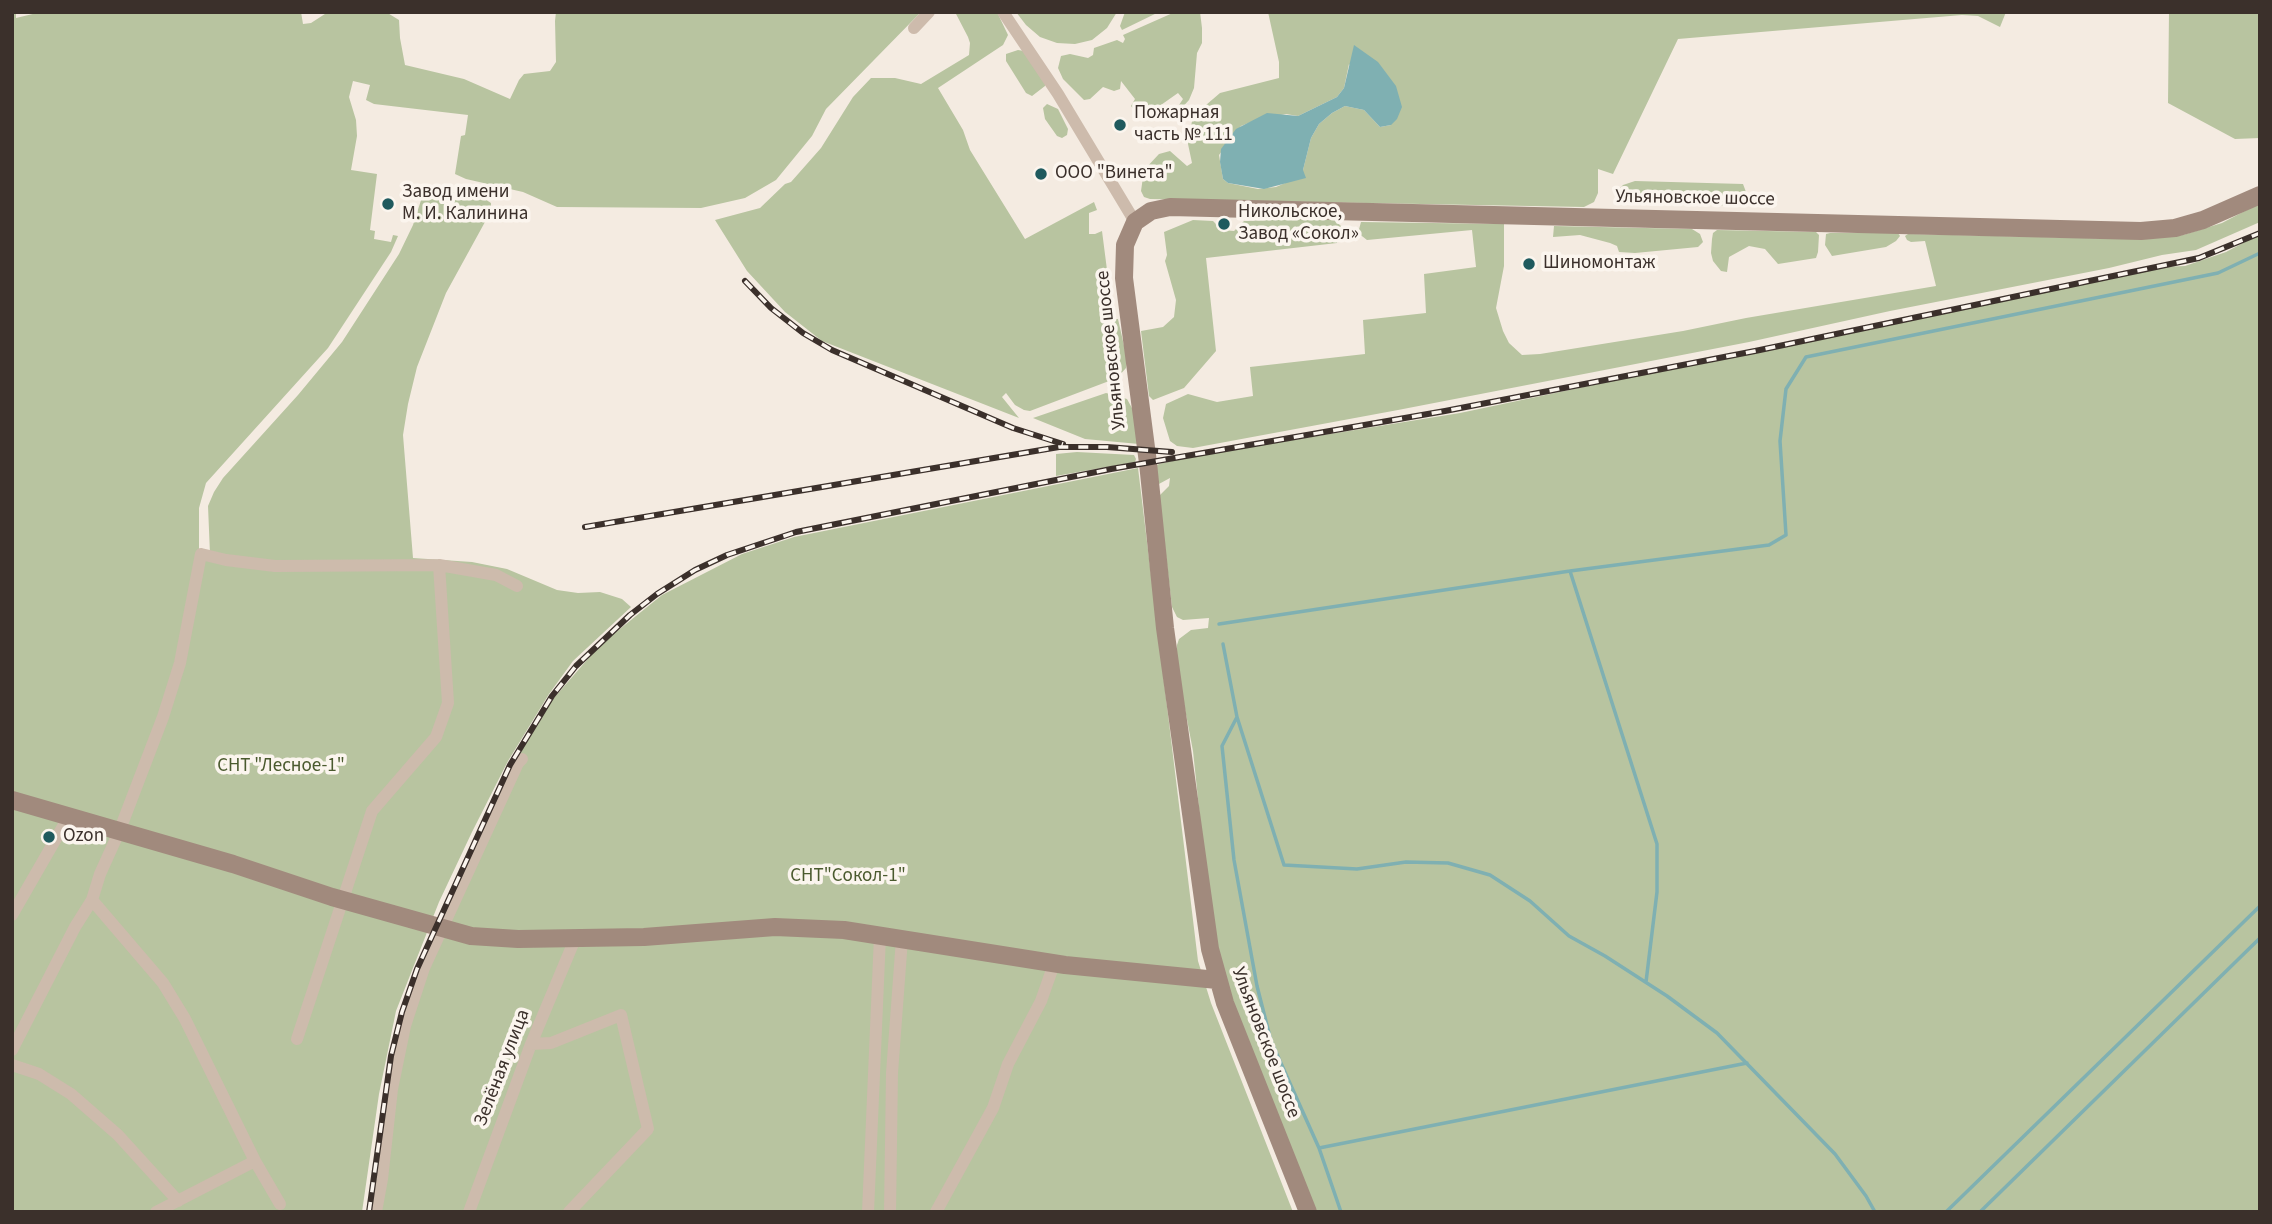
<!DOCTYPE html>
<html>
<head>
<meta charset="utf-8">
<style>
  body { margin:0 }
  #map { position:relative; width:2272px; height:1224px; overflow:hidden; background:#f4ebe1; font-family:"Source Sans 3",sans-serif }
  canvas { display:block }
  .frame { position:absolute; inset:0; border:14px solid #3b302b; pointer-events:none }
</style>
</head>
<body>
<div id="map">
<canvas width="2272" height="1224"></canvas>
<div class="frame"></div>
</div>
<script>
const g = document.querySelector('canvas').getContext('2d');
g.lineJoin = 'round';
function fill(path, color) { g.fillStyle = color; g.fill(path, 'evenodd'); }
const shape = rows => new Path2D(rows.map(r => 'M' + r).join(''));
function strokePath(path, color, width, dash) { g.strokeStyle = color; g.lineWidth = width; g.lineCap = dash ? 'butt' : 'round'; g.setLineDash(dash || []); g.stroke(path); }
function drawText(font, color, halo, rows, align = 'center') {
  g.font = font + ' "Source Sans 3",sans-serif'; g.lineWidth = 7; g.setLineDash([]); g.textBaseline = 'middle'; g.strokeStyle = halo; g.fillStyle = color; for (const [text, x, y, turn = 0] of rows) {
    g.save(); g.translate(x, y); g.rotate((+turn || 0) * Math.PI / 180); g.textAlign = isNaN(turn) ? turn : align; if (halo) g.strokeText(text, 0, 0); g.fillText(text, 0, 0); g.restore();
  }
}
fill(shape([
  [12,12,16,12,16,18,41,12,301,12,303,24,311,23,328,12,386,12,399,20,400,38,405,65,464,79,510,99,519,80,524,74,550,71,556,62,555,21,556,12,921,12,826,109,812,136,776,180,745,198,701,208,557,207,523,192,466,179,455,174,461,136,465,135,468,115,374,104,366,100,370,85,353,81,349,97,356,120,357,136,351,170,377,174,370,230,375,231,374,239,391,242,393,235,398,236,391,252,328,348,206,483,199,508,199,551,210,554,208,506,214,492,223,478,298,395,342,342,399,254,413,225,425,188,480,196,491,203,491,211,446,293,417,367,408,404,403,435,413,558,472,562,507,569,557,590,578,593,600,592,622,599,631,607,573,661,549,694,508,761,472,832,439,902,396,1011,379,1094,362,1212,12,1212],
  [955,12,997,12,1008,35,1003,45,938,88,963,130,970,150,1025,239,1094,202,1097,210,1089,213,1089,234,1095,234,1102,231,1111,301,1106,303,1107,314,1114,314,1115,319,1118,319,1127,359,1126,368,1117,378,1030,411,1024,410,1015,405,1006,393,1002,397,1019,418,822,341,785,312,747,271,715,220,760,208,785,184,791,182,821,148,853,97,871,78,895,78,921,84,969,55,970,43,968,37],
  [1016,12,1117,12,1107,28,1092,40,1075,44,1057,43,1040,37,1026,25],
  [1125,12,1159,12,1122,30,1120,26],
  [1175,12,1200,12,1202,28,1202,43,1197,53,1194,88,1189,100,1179,111,1177,108,1183,99,1178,93,1141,119,1131,106,1135,99,1121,81,1120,89,1114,91,1103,87,1090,99,1084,100,1063,79,1058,68,1061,56,1070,54,1088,58,1093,55,1094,48,1117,40,1123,43,1125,39,1123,35],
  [1268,12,2006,12,2000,27,1978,16,1962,15,1678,39,1613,174,1598,169,1598,193,1594,202,1584,207,1150,199,1144,197,1141,191,1144,170,1159,154,1170,151,1187,166,1192,163,1188,144,1192,121,1206,105,1220,93,1279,78,1279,62],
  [1349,64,1391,125,1380,127,1364,110,1345,106,1332,113,1319,124,1311,138,1303,170,1292,180,1276,187,1258,189,1228,183,1223,179,1219,155,1241,126,1256,120,1286,114,1298,116,1337,97,1344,88],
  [2169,12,2260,12,2260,138,2235,139,2168,103],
  [1018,50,1024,51,1045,80,1045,86,1032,96,1026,93,1006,61,1006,54],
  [1047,104,1058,109,1068,129,1067,135,1062,138,1057,136,1045,119,1043,108],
  [1635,181,1743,184,1749,200,1743,206,1621,203,1618,200,1620,188,1623,185],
  [2260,203,2260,222,2196,250,2162,255,2109,268,1890,311,1749,342,1398,410,1193,448,1177,446,1170,441,1163,418,1166,404,1188,394,1217,402,1253,396,1250,367,1365,354,1363,320,1426,313,1424,274,1476,267,1472,230,1367,240,1358,233,1361,222,1504,224,1504,266,1496,308,1503,331,1509,343,1522,355,1540,354,1683,331,1746,318,1936,286,1925,241,1911,242,1907,240,1905,236,1908,234,2130,239,2183,235,2222,223],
  [1332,218,1341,226,1337,243,1206,258,1216,351,1184,388,1153,400,1149,396,1141,331,1163,327,1174,317,1176,300,1165,261,1167,255,1164,232,1193,220,1213,221,1222,230,1234,231,1244,221],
  [1554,226,1692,229,1700,234,1703,242,1698,247,1635,253,1619,252,1617,246,1610,243,1580,235,1553,237],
  [1717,230,1816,232,1819,235,1818,252,1816,258,1778,264,1765,249,1749,246,1729,257,1727,272,1721,271,1713,261,1711,253,1712,239,1713,233],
  [1830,233,1898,233,1900,236,1896,241,1886,247,1832,256,1825,245,1826,234],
  [2260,234,2260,1212,1314,1212,1228,996,1210,913,1193,751,1177,667,1177,645,1179,639,1191,630,1208,628,1209,618,1183,620,1177,617,1172,607,1159,496,1169,486,1170,478,1157,485,1154,467,1159,464,1194,456,1460,413,2082,282,2162,267,2185,266,2226,252],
  [1106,393,1127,399,1133,410,1139,444,1085,439,1033,418],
  [1077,452,1134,455,1136,459,1135,462,1056,476,1056,454],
  [1138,468,1198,961,1211,1003,1293,1212,373,1212,405,1012,514,766,530,734,553,699,600,645,662,595,742,554,794,537]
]), '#b8c4a0');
fill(shape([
  [1354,45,1378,62,1396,86,1402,107,1397,119,1391,125,1380,127,1364,110,1345,106,1332,113,1319,124,1311,138,1303,170,1306,178,1264,189,1228,183,1223,179,1220,162,1221,149,1236,129,1267,113,1298,116,1337,97,1344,88]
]), '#7fb0b2');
strokePath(shape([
  [1570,571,1657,844,1657,892,1646,982],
  [1219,624,1570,571,1769,545,1786,535,1780,441,1786,389,1806,357,2218,273,2260,253],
  [1223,644,1237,717,1284,865,1357,869,1406,862,1448,863,1490,875,1530,901,1569,936,1605,956,1667,996,1717,1033,1835,1154,1866,1196,1875,1212],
  [1237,717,1222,746,1234,860,1257,986,1271,1041,1319,1148,1341,1212],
  [1319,1148,1747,1063],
  [1946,1212,2260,906],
  [1980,1212,2260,938]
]), '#7fb0b2', 3.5);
strokePath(shape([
  [1003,12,1058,94,1135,222],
  [914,28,929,12],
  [92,900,163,983,185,1019,255,1161,280,1204],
  [12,915,69,816],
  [297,1039,372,811,436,737,448,703,439,565],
  [531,1044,551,1043,621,1015,648,1129,569,1212],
  [12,1050,75,927,92,900,100,874,119,832,163,717,180,663,201,554,226,560,275,566,439,565,496,575,517,586],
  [12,1065,39,1074,71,1094,118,1135,178,1201],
  [156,1212,255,1161],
  [376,1212,382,1179,392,1089,405,1026,424,968,518,763,522,759],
  [469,1212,531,1044,575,939],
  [868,1212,880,936],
  [890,1212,892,1073,902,939],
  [936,1212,993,1108,1008,1064,1041,1001,1054,964]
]), '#cdbbac', 12);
strokePath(shape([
  [12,800,233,864,332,897,471,936,518,939,644,937,775,927,844,930,1065,965,1217,980],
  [1308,1212,1225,1003,1210,949,1165,628,1148,463,1124,278,1125,245,1135,222,1151,211,1170,207,2141,231,2175,228,2203,220,2260,195]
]), '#a18a7d', 18);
const rail = shape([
  [745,281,771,308,803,333,832,350,1013,428,1063,444],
  [585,527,1059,447,1107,447,1172,452],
  [369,1212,391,1056,402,1012,417,969,510,765,552,696,576,666,630,615,657,594,695,570,727,555,796,532,1111,469,1445,411,1755,351,2199,258,2260,233]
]);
strokePath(rail, '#3b302b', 6);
strokePath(rail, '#fbf5ee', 3.5, [10]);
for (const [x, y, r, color] of [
  [1120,125,7,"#1f5a5e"],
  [1041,174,7,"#1f5a5e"],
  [388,204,7,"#1f5a5e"],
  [1224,224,7,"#1f5a5e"],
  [1529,264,7,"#1f5a5e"],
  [49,837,7,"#1f5a5e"]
]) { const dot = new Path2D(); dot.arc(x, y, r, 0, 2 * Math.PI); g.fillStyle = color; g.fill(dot); strokePath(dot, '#fbf5ee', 2.5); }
drawText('19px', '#3b302b', '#fbf5ee', [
  ["Пожарная",1134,114],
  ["часть № 111",1134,136],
  ["ООО \"Винета\"",1055,174],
  ["Завод имени",402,193],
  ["М. И. Калинина",402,215],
  ["Никольское,",1238,213],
  ["Завод «Сокол»",1238,235],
  ["Шиномонтаж",1543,264],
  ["Ozon",63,837]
], 'left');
drawText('19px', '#3b302b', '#fbf5ee', [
  ["Ульяновское шоссе",1695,199,1],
  ["Ульяновское шоссе",1112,350,-96],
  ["Ульяновское шоссе",1265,1043,69],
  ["Зелёная улица",503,1068,-69]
]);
drawText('19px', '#4a5a2e', '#fbf5ee', [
  ["СНТ \"Лесное-1\"",281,767],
  ["СНТ\"Сокол-1\"",848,877]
]);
</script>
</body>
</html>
